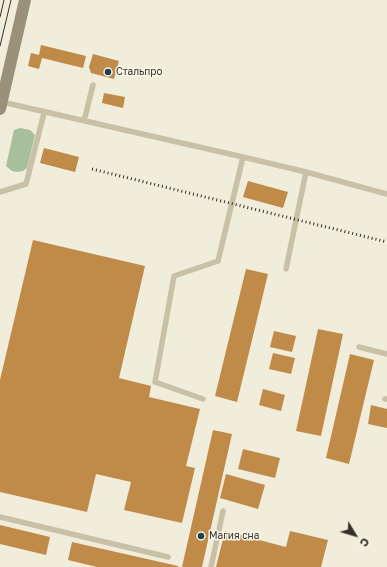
<!DOCTYPE html>
<html>
<head>
<meta charset="utf-8">
<style>
  body { margin:0 }
  #map { position:relative; width:387px; height:567px; overflow:hidden; background:#f0eddb; font-family:"Golos Text",sans-serif }
  canvas { display:block }
  .north { position:absolute; left:335px; top:515px; width:40px; height:40px; -webkit-text-stroke:3px #f8f6e7; paint-order:stroke; rotate:128deg; font-size:11px; font-weight:700; line-height:16px; text-align:center; color:#353028 }
  .north::after { content:''; display:block; margin:auto; width:14px; height:18px; background:#353028; clip-path:polygon(50% 0,100% 100%,50% 72%,0 100%) }
</style>
</head>
<body>
<div id="map">
<canvas width="387" height="567"></canvas>
<div class="north">С</div>
</div>
<script>
const g = document.querySelector('canvas').getContext('2d');
g.lineJoin = 'round';
function fill(path, color) { g.fillStyle = color; g.fill(path, 'evenodd'); }
const shape = rows => new Path2D(rows.map(r => 'M' + r).join(''));
function strokePath(path, color, width, dash) { g.strokeStyle = color; g.lineWidth = width; g.lineCap = dash ? 'butt' : 'round'; g.setLineDash(dash || []); g.stroke(path); }
function drawText(font, color, halo, rows, align = 'center') {
  g.font = font + ' "Golos Text",sans-serif'; g.lineWidth = 3; g.setLineDash([]); g.textBaseline = 'middle'; g.strokeStyle = halo; g.fillStyle = color; for (const [text, x, y, turn = 0] of rows) {
    g.save(); g.translate(x, y); g.rotate((+turn || 0) * Math.PI / 180); g.textAlign = isNaN(turn) ? turn : align; if (halo) g.strokeText(text, 0, 0); g.fillText(text, 0, 0); g.restore();
  }
}
fill(shape([
  [20,128,30,130,35,135,27,168,23,171,17,172,12,171,6,166,14,130]
]), '#a8bf9c');
fill(shape([
  [41,45,86,56,83,68,42,58,39,69,28,66,31,53,39,55],
  [93,54,119,61,114,79,91,73,89,67],
  [104,93,125,97,123,108,102,103],
  [44,148,79,157,75,172,40,163],
  [248,181,288,192,283,208,243,197],
  [33,240,145,266,119,378,151,386,149,397,200,409,186,466,195,468,182,523,124,510,131,482,96,474,87,512,0,492,0,380],
  [246,269,268,274,237,402,215,396],
  [318,329,343,334,321,436,296,431],
  [274,331,296,336,292,352,270,347],
  [273,353,295,358,291,374,269,369],
  [350,354,374,360,349,464,326,458],
  [263,389,285,395,281,411,259,405],
  [371,405,387,409,387,428,368,424],
  [213,430,232,434,202,567,182,567],
  [243,449,280,458,275,478,238,469],
  [226,474,265,485,258,509,220,498],
  [0,525,50,537,46,555,0,544],
  [225,531,286,547,290,531,328,540,321,567,216,567],
  [72,542,178,566,178,567,97,567,68,560]
]), '#c08a49');
strokePath(shape([
  [2,102,243,157,306,172,387,194],
  [84,121,93,85],
  [0,192,26,184,44,113],
  [286,269,306,172],
  [359,347,387,354],
  [203,399,155,382,174,276,218,261,243,157],
  [385,399,387,399],
  [0,517,168,557],
  [211,567,223,511]
]), '#c8c0a7', 5.5);
strokePath(shape([
  [0,109,25,0]
]), '#9b9079', 12);
strokePath(shape([
  [0,17,4,0],
  [0,46,11,0]
]), '#353028', 1);
strokePath(shape([
  [92,169,387,242]
]), '#353028', 3, [1, 3]);
for (const [x, y, r, color] of [
  [108,72,4,"#1f4054"],
  [201,536,4,"#1f4054"]
]) { const dot = new Path2D(); dot.arc(x, y, r, 0, 2 * Math.PI); g.fillStyle = color; g.fill(dot); strokePath(dot, '#f8f6e7', 1.5); }
drawText('10px', '#353028', '#f8f6e7', [
  ["Стальпро",116,72],
  ["Магия сна",209,536]
], 'left');
</script>
</body>
</html>
